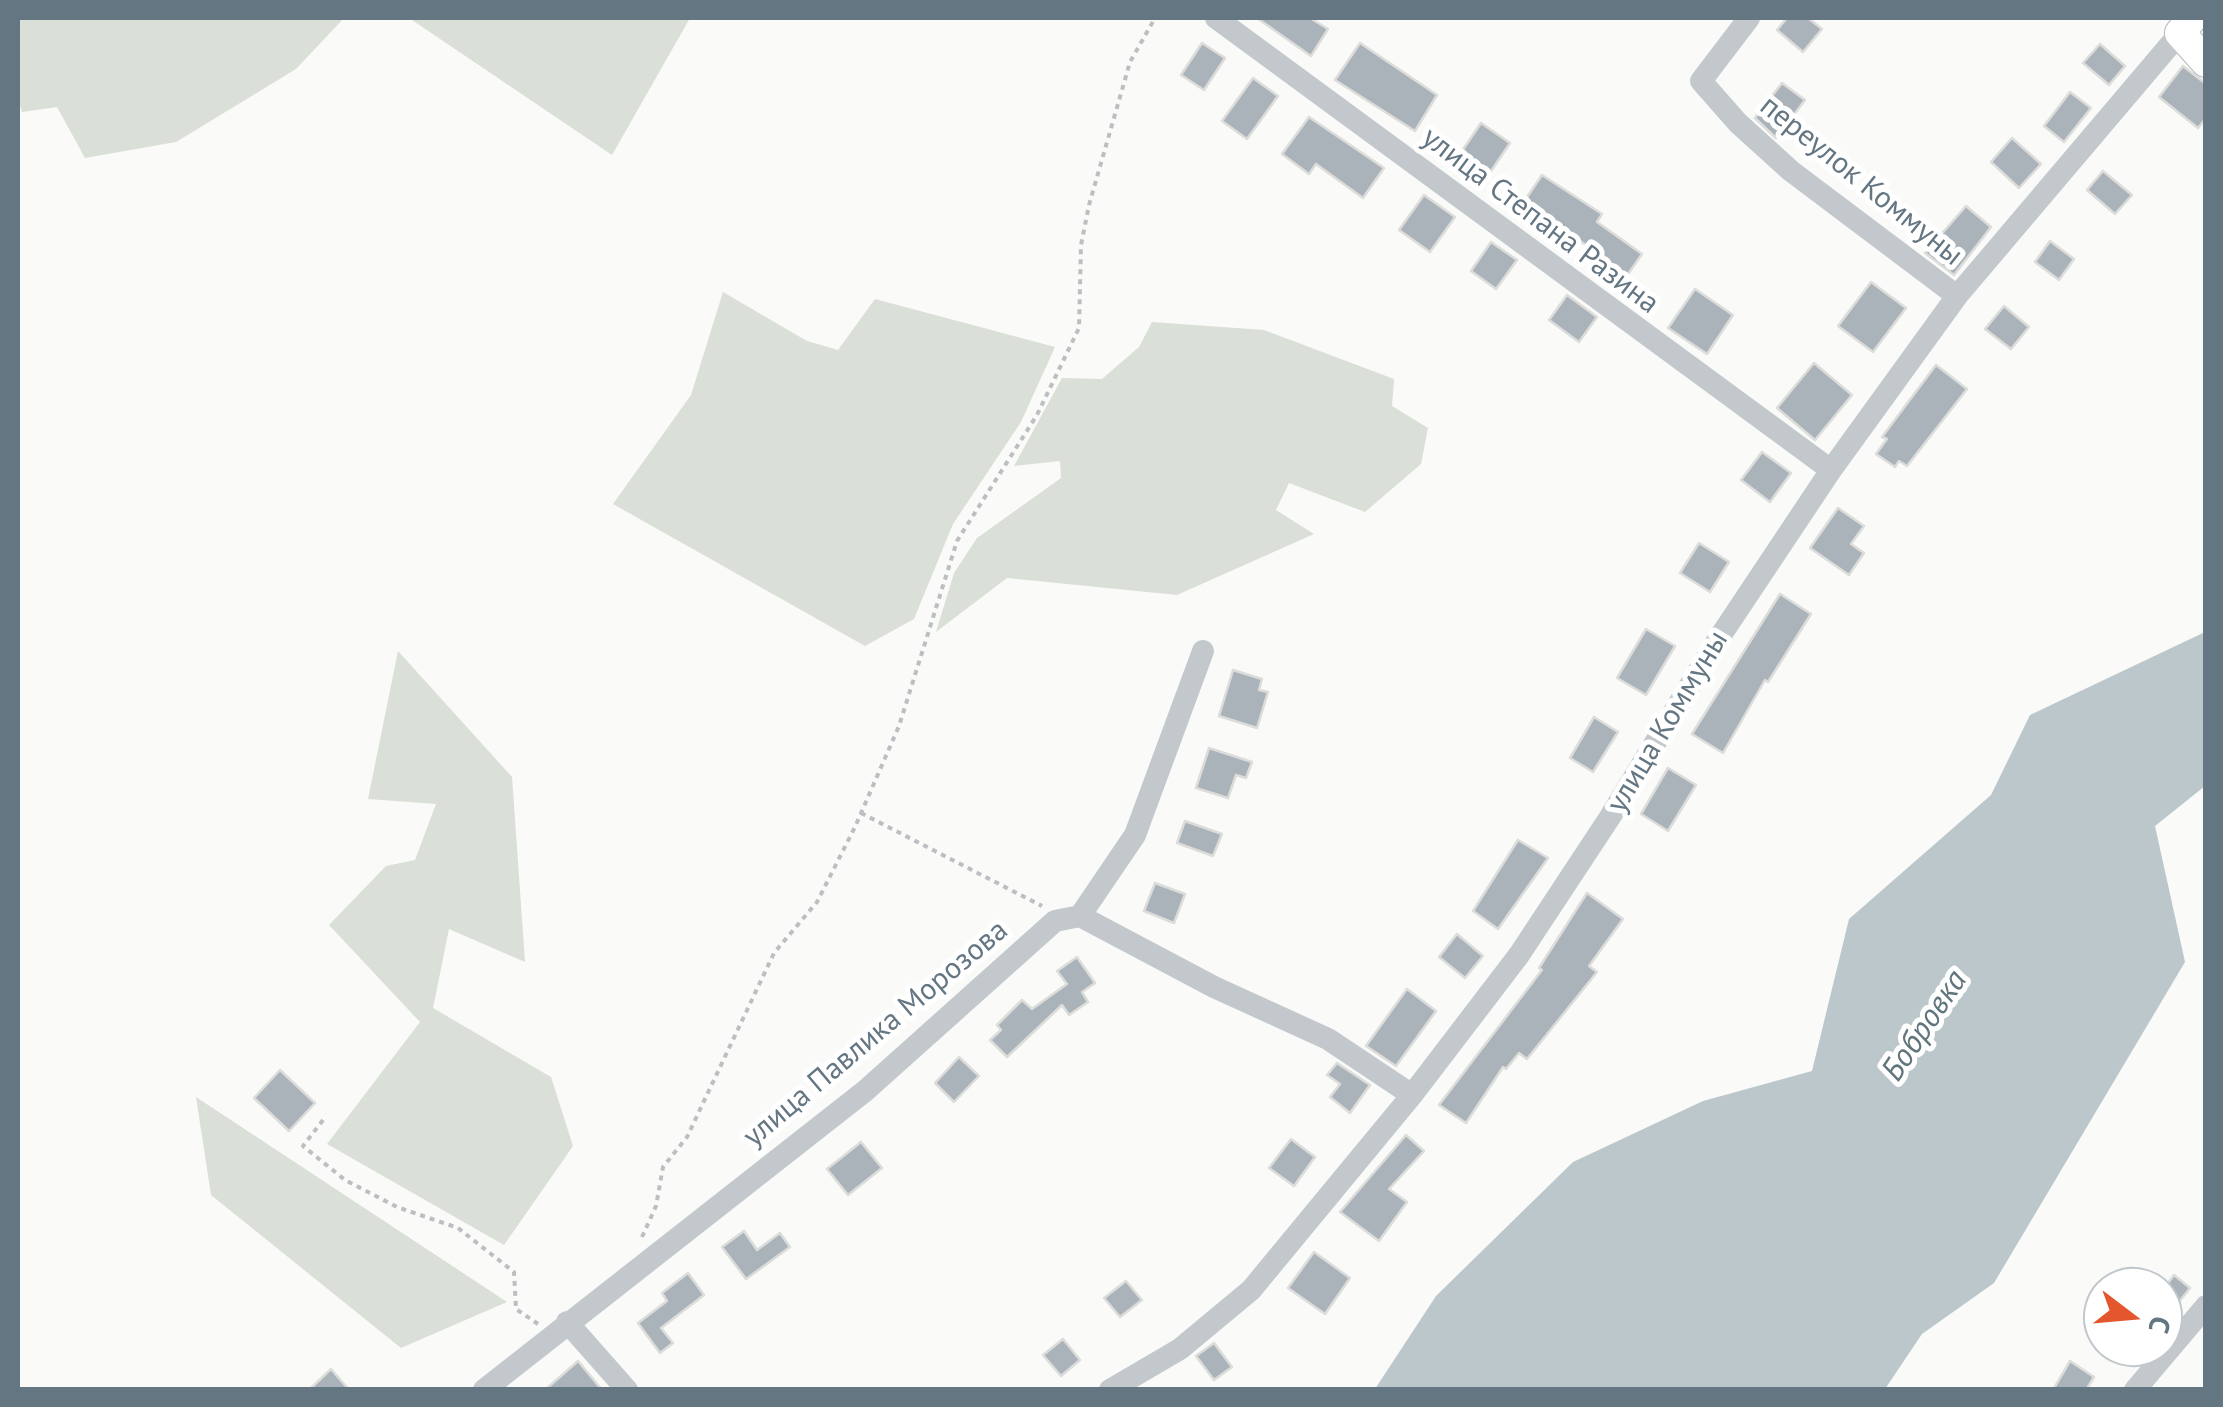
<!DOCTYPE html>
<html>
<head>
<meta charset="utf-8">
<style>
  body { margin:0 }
  #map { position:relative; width:2223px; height:1407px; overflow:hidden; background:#fafaf8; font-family:"PT Sans",sans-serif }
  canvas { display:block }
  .frame { position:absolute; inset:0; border:20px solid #657683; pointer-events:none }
  .north { position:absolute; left:2083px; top:1267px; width:100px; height:100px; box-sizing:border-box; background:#fff; border:2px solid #c1c8cd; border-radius:50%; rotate:106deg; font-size:28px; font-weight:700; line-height:40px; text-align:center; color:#657683 }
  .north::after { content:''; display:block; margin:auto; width:35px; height:45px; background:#e4572e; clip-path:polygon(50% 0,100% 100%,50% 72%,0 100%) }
</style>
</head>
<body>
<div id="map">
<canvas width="2223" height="1407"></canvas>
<div class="frame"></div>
<div class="north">С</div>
</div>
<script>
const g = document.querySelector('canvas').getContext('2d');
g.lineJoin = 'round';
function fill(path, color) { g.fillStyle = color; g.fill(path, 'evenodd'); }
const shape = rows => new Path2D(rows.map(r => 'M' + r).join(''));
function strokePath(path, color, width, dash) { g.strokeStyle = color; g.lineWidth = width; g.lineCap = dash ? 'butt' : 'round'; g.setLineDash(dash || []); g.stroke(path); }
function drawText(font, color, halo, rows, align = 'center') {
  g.font = font + ' "PT Sans",sans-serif'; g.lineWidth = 10; g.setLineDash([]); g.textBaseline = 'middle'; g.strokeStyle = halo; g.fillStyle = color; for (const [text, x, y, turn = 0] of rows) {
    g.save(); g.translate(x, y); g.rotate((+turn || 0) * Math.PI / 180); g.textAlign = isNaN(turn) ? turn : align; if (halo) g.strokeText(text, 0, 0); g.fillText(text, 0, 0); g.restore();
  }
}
fill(shape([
  [18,18,344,18,296,69,176,142,85,158,57,107,22,112,18,100],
  [409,18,690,18,612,155],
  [723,292,807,341,838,350,875,299,1055,347,1021,422,953,524,914,619,865,646,613,504,691,395],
  [1152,322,1264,330,1394,379,1392,406,1428,428,1421,464,1365,512,1289,483,1276,510,1314,534,1177,595,1007,578,936,632,954,573,977,538,1061,478,1060,461,1014,466,1062,378,1102,379,1139,347],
  [398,651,512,777,525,962,449,929,433,1008,551,1077,573,1146,504,1245,327,1144,420,1022,329,925,386,866,415,860,436,804,368,799],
  [196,1097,507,1302,401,1348,211,1195]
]), '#dadfd7');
fill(shape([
  [2205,632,2205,786,2155,826,2185,962,1994,1283,1922,1334,1885,1389,1375,1389,1436,1296,1573,1162,1703,1101,1812,1071,1849,919,1991,795,2030,715]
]), '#bbc7cb');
const building = shape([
  [1257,18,1310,18,1328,29,1311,56,1257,18],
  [1787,18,1808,18,1822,29,1803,52,1777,30,1787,18],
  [1202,43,1225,58,1204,90,1181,75,1202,43],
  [1360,43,1437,95,1415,131,1335,80,1360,43],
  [2100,44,2125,66,2109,85,2083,63,2100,44],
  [2183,66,2206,84,2206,118,2198,128,2159,97,2183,66],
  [1253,78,1278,96,1247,139,1222,121,1253,78],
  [1782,83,1805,100,1776,138,1755,118,1782,83],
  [2070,92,2091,108,2064,142,2044,126,2070,92],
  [1309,117,1384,168,1363,198,1316,164,1309,174,1282,154,1309,117],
  [1481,123,1510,143,1487,177,1458,157,1481,123],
  [2012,138,2041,164,2019,188,1991,162,2012,138],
  [2103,171,2132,195,2115,214,2087,190,2103,171],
  [1542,175,1602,214,1597,222,1642,254,1617,290,1593,273,1604,257,1523,203,1542,175],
  [1424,195,1455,217,1430,252,1399,230,1424,195],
  [1966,206,1991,227,1954,275,1925,253,1966,206],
  [2050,241,2074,259,2059,280,2035,262,2050,241],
  [1491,242,1517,260,1496,289,1471,271,1491,242],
  [1871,282,1906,308,1873,352,1838,326,1871,282],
  [1695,289,1733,315,1707,354,1668,328,1695,289],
  [1567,295,1597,317,1579,342,1549,320,1567,295],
  [2004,306,2029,327,2011,349,1985,329,2004,306],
  [1814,363,1852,395,1815,440,1777,408,1814,363],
  [1936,365,1967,389,1907,466,1899,461,1895,467,1876,454,1887,439,1882,437,1936,365],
  [1762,452,1791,473,1770,502,1741,480,1762,452],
  [1838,508,1864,526,1851,544,1864,553,1849,575,1810,548,1838,508],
  [1699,543,1729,562,1710,592,1680,573,1699,543],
  [1780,594,1811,614,1768,682,1765,680,1723,753,1692,734,1780,594],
  [1646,629,1675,646,1646,695,1617,678,1646,629],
  [1233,670,1262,679,1259,690,1268,692,1257,728,1219,716,1233,670],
  [1594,717,1618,732,1593,772,1570,758,1594,717],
  [1209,748,1252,762,1246,778,1236,775,1228,798,1196,788,1209,748],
  [1668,768,1696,785,1668,831,1641,814,1668,768],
  [1185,821,1222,834,1213,856,1177,843,1185,821],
  [1518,840,1548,858,1498,929,1473,911,1518,840],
  [1155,883,1185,894,1174,923,1144,911,1155,883],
  [1587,893,1623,919,1589,966,1597,972,1527,1059,1519,1053,1506,1069,1503,1067,1466,1123,1439,1105,1542,970,1539,968,1587,893],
  [1457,934,1483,956,1465,978,1439,957,1457,934],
  [1077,957,1095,983,1082,992,1088,1002,1069,1015,1062,1005,1007,1057,990,1040,1001,1030,997,1025,1022,1000,1032,1009,1067,984,1057,971,1077,957],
  [1407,989,1436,1011,1396,1066,1366,1046,1407,989],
  [959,1057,979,1076,954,1102,935,1083,959,1057],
  [1337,1063,1370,1085,1350,1113,1330,1097,1340,1084,1327,1075,1337,1063],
  [280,1070,315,1103,289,1131,254,1098,280,1070],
  [1406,1135,1424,1151,1389,1189,1407,1202,1379,1241,1340,1212,1406,1135],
  [1291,1139,1315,1157,1294,1186,1269,1168,1291,1139],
  [861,1142,882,1168,848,1195,827,1169,861,1142],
  [744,1231,757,1250,780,1233,790,1247,746,1279,722,1247,744,1231],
  [1314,1252,1350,1278,1325,1314,1288,1288,1314,1252],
  [688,1273,704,1295,661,1328,673,1343,660,1353,638,1323,667,1301,662,1293,688,1273],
  [2174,1275,2190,1288,2163,1322,2163,1290,2174,1275],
  [1126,1281,1142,1300,1120,1317,1104,1298,1126,1281],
  [1063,1339,1080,1360,1061,1376,1043,1355,1063,1339],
  [1214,1343,1232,1367,1214,1380,1196,1356,1214,1343],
  [578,1361,602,1390,545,1390,578,1361],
  [2070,1361,2094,1377,2086,1390,2053,1390,2070,1361],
  [331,1369,349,1390,309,1390,331,1369]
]);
fill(building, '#aab3b9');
strokePath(building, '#dcdcda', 2.5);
const secondary = shape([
  [2192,18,2180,33,2206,62]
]);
strokePath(secondary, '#b3babf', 32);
strokePath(shape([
  [861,813,1042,906],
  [323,1120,303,1146,345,1180,397,1207,458,1228,514,1272,516,1309,538,1324],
  [642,1237,656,1206,663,1167,687,1137,774,953,817,902,855,827,899,726,957,541,1037,415,1079,328,1081,245,1089,205,1130,62,1155,18]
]), '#bbbfc2', 4, [5, 5]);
strokePath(shape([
  [1216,18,1831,470],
  [1749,18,1701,81,1738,123,1791,171,1957,296],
  [1080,916,1214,987,1328,1039,1412,1095],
  [567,1322,627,1390],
  [484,1390,865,1091,1055,921,1080,916,1135,835,1203,651],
  [1110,1390,1180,1349,1251,1290,1412,1095,1519,955,1610,817,1717,641,1831,470,1957,296,2180,33],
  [2135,1390,2206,1306]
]), '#c3c8cc', 22);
strokePath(secondary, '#fff', 30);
drawText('30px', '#657683', '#fff', [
  ["переулок Коммуны",1861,181,39],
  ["улица Степана Разина",1540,221,37],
  ["улица Коммуны",1668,722,-59],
  ["улица Павлика Морозова",876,1034,-40]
]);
drawText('italic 32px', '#60757c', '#fff', [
  ["Бобровка",1925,1026,-56]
]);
</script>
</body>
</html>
